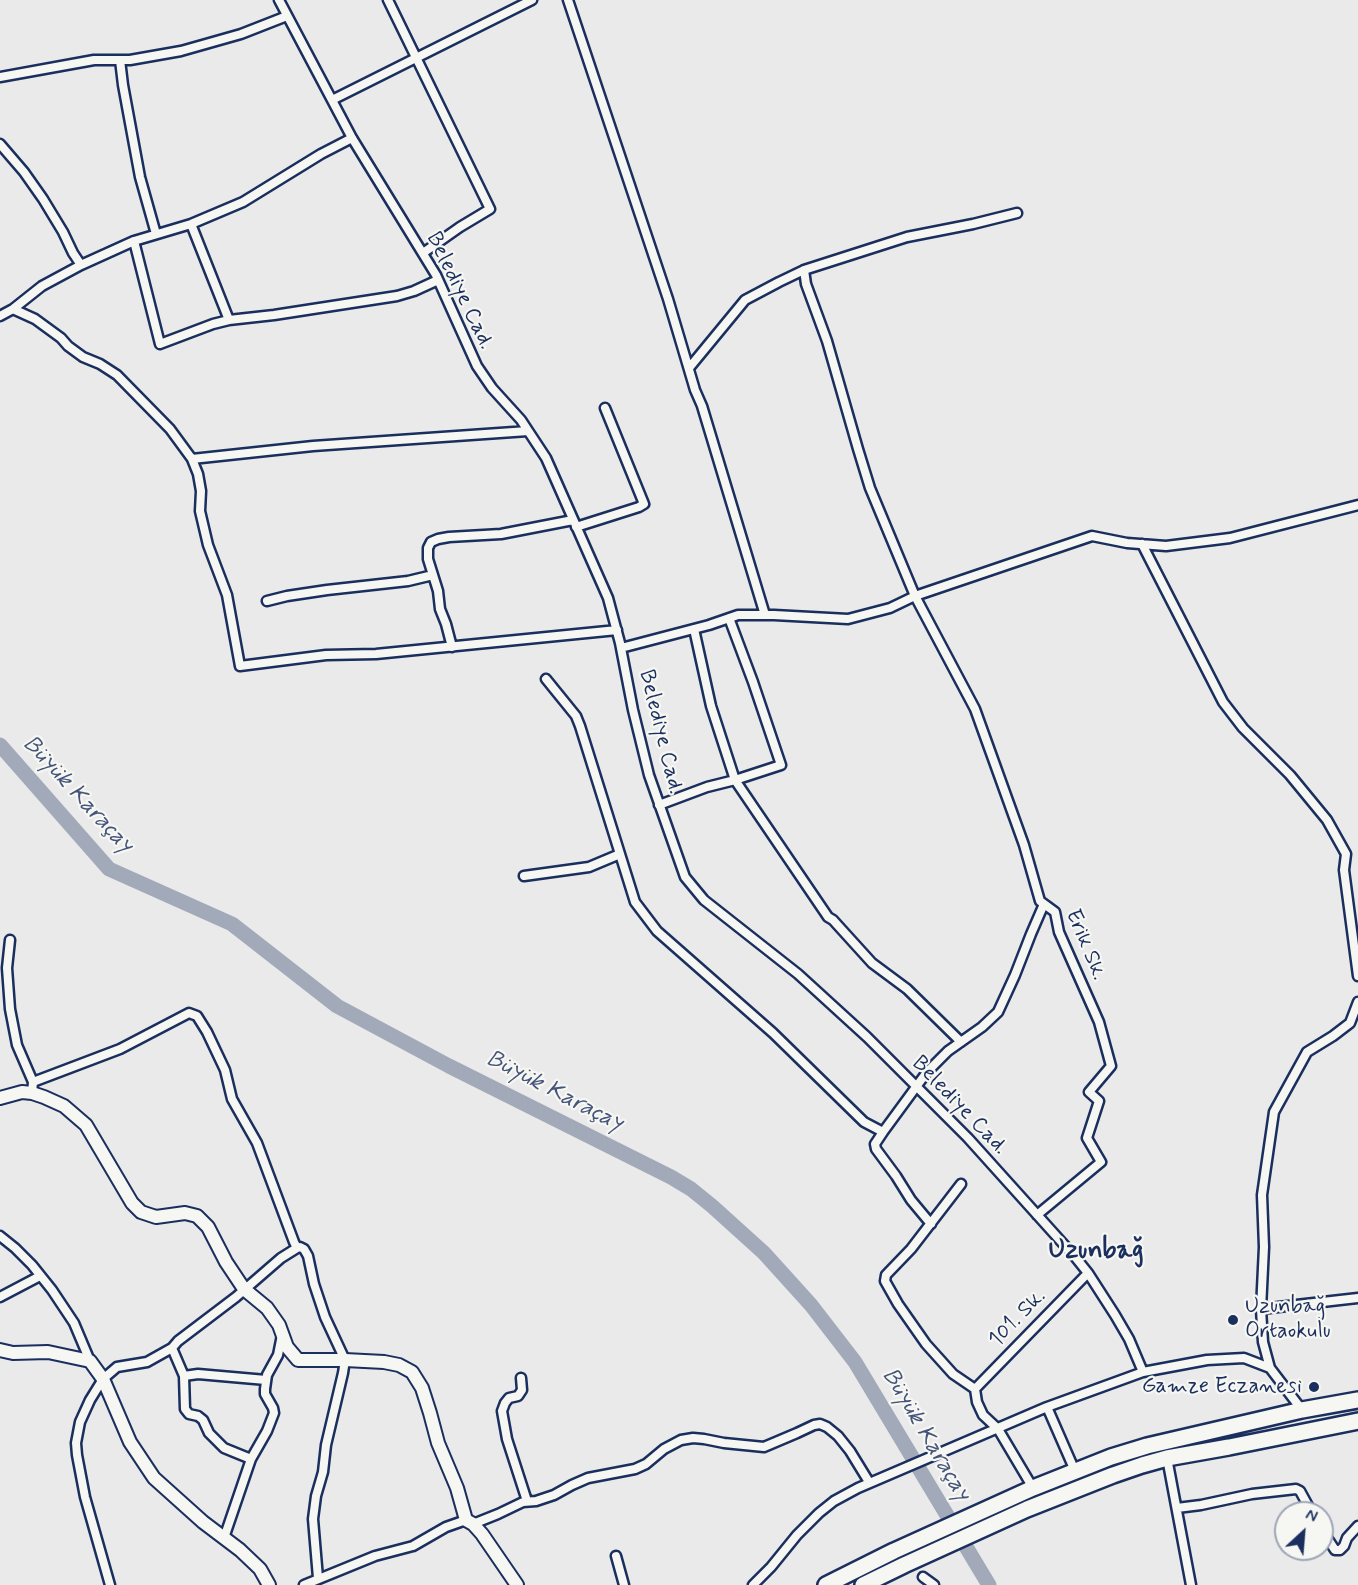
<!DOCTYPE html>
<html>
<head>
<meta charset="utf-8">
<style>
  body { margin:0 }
  #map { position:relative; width:1358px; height:1585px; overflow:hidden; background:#e9eae9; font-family:Mynerve,sans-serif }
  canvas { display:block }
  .north { position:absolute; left:1274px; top:1501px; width:60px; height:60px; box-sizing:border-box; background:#f6f6f2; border:2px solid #9ea6b7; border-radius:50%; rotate:26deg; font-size:16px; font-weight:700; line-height:24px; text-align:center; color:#1b2f5e }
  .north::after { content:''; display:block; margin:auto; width:21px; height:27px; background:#1b2f5e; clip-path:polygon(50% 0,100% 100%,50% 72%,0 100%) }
</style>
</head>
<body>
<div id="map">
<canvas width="1358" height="1585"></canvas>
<div class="north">N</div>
</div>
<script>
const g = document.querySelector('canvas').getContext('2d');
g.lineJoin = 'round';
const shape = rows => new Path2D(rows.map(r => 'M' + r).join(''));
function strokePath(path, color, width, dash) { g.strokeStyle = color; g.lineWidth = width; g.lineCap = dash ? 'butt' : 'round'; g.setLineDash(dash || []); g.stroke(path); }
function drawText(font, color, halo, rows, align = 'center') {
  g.font = font + ' Mynerve,sans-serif'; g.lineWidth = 4.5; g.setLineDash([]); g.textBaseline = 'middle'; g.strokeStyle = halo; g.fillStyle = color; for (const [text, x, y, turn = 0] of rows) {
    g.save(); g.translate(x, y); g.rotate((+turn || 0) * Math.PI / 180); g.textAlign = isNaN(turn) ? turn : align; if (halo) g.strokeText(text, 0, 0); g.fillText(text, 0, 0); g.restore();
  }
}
strokePath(shape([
  [0,745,109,869,232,924,337,1006,449,1066,671,1177,691,1189,712,1206,764,1253,811,1305,855,1362,989,1585]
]), '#a2aaba', 15);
const street = shape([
  [279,0,352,138,436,275,477,366,492,388,521,420,546,458,608,598,620,643,633,710,649,775,685,877,704,900,798,974,867,1037,968,1138,1076,1258,1088,1273,1115,1315,1129,1339,1143,1372],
  [388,0,490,209,460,227,423,253],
  [568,0,668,299,695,390,702,406,765,615],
  [120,60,123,85,140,177,156,234],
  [0,77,94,60,130,60,181,51,241,34,287,16],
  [332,100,532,0],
  [0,144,24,172,43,199,63,232,73,253,81,265],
  [191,224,229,320],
  [134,241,160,344,213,324,229,320,274,315,397,296,414,291,438,280],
  [804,270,806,284,827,341,858,449,870,488,915,596,975,709,1024,845,1040,901,1055,912,1059,932,1099,1022,1111,1066,1089,1092,1099,1101,1087,1138,1101,1162,1037,1215],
  [13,309,35,319,61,338,68,346,83,357,100,364,117,375,170,429,192,459,198,474,201,491,200,511,208,545,227,595,240,666,326,655,376,654,617,630],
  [0,316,13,309,42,286,81,265,134,241,191,224,243,202,321,154,352,138],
  [689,368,745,300,779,282,804,270,907,237,973,224,1017,213],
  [192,459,313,446,528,431],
  [576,527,639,507,644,504,605,408],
  [1142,544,1223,702,1243,728,1290,775,1327,820,1346,854,1344,870,1358,976],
  [267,601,287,596,327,590,408,581,433,575],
  [694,629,711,706,735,780,828,917,833,920,872,963,907,989,961,1042],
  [452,647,446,624,440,609,438,591,428,559,428,548,431,542,438,539,449,537,501,534,573,520],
  [621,648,709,625,738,615,774,615,848,619,890,608,915,596,1092,536,1127,543,1166,546,1230,538,1358,505],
  [546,679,576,716,580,726,635,902,657,931,773,1033,864,1122,883,1132,927,1072,948,1051,982,1027,998,1012,1015,975,1031,934,1044,904],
  [659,805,707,787,735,780,781,765,753,682,729,618],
  [524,876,589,867,620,854],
  [10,940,7,968,10,1009,17,1045,33,1082],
  [32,1093,33,1082,120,1049,189,1013,197,1016,207,1032,225,1070,232,1099,257,1143,294,1242,297,1248,300,1247,304,1249,308,1256,314,1284,325,1317,345,1360,343,1373,326,1445,323,1472,316,1496,313,1519,318,1578],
  [883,1132,875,1144,876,1149,896,1176,911,1200,931,1224],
  [961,1184,911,1249,886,1275,885,1281,898,1304,926,1344,953,1374,975,1389,977,1402,983,1415,998,1429,1033,1488],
  [0,1236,15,1248,32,1265,52,1290,74,1323,90,1361],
  [0,1297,40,1276],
  [1261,1309,1358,1298],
  [172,1348,184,1376,185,1409,189,1414,198,1416,203,1420,209,1433,224,1448,251,1459],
  [1270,1368,1263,1342,1261,1309,1264,1247,1262,1195,1274,1112,1307,1052,1333,1036,1350,1023,1358,1002],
  [184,1376,198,1374,266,1380],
  [521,1378,522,1390,518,1396,509,1398,505,1403,502,1411,507,1439,527,1501],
  [975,1389,1088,1273],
  [1047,1407,1075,1471],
  [1167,1458,1191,1585],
  [1177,1508,1201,1505,1252,1494,1296,1489,1300,1491,1312,1513],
  [473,1524,498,1514,523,1502,536,1501,554,1495,572,1485,588,1478,635,1469,646,1464,664,1449,681,1440,693,1438,704,1439,724,1443,764,1447,797,1433,814,1425,820,1424,827,1427,838,1436,850,1451,869,1482],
  [1322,1530,1335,1550,1340,1550,1344,1546,1347,1538,1358,1526],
  [224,1538,251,1459,267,1431,274,1413,273,1408,265,1394,265,1389,267,1375,278,1355,282,1335],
  [616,1556,624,1585],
  [923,1577,934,1585],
  [110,1585,85,1497,77,1455,76,1443,80,1422,90,1400,103,1379,117,1367,147,1362,172,1348,178,1341,236,1297,281,1258,297,1248],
  [304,1585,375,1556,413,1546,446,1527,466,1520],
  [753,1585,771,1567,797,1535,819,1513,834,1501,858,1488,1047,1407,1143,1372,1207,1360,1244,1358,1270,1368,1302,1410]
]);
const secondary = shape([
  [0,1098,22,1092,32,1093,44,1097,64,1106,86,1125,132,1203,141,1212,156,1217,185,1213,197,1216,208,1227,226,1262,244,1289,267,1308,279,1325,287,1347,298,1360,345,1360,384,1362,399,1365,412,1372,422,1388,430,1413,438,1443,457,1488,466,1520,473,1524,482,1534,517,1585],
  [0,1350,13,1353,48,1352,90,1361,103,1379,130,1442,154,1478,203,1522,240,1550,260,1569,269,1585]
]);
const highway = shape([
  [826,1585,894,1551,1033,1488,1111,1457,1147,1446,1302,1410,1358,1400],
  [863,1585,904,1565,1027,1509,1113,1475,1142,1465,1167,1458,1229,1447,1358,1421]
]);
strokePath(street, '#1b2f5e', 13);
strokePath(secondary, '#1b2f5e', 16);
strokePath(highway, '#1b2f5e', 20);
strokePath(street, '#f6f6f2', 8);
strokePath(secondary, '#f6f6f2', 12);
strokePath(highway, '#f6f6f2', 15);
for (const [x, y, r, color] of [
  [1233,1320,6,"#1b2f5e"],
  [1314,1387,6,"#1b2f5e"]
]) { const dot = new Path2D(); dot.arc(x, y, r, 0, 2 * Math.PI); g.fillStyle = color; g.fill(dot); strokePath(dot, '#f6f6f2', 2); }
drawText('22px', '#1b2f5e', '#f6f6f2', [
  ["Belediye Cad.",459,291,64],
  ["Belediye Cad.",660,732,76],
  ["Erik Sk.",1085,945,67],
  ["Belediye Cad.",959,1106,46],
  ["101. Sk.",1018,1319,-46]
]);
drawText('22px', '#1b2f5e', '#f6f6f2', [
  ["Uzunbağ",1245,1307],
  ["Ortaokulu",1245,1332],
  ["Gamze Eczanesi",1302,1387,"right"]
], 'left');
drawText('italic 24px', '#44547a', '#f6f6f2', [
  ["Büyük Karaçay",77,795,47],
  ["Büyük Karaçay",554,1092,27],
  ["Büyük Karaçay",925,1435,59]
]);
drawText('bold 26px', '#1b2f5e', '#f6f6f2', [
  ["Uzunbağ",1096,1252]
]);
</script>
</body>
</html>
